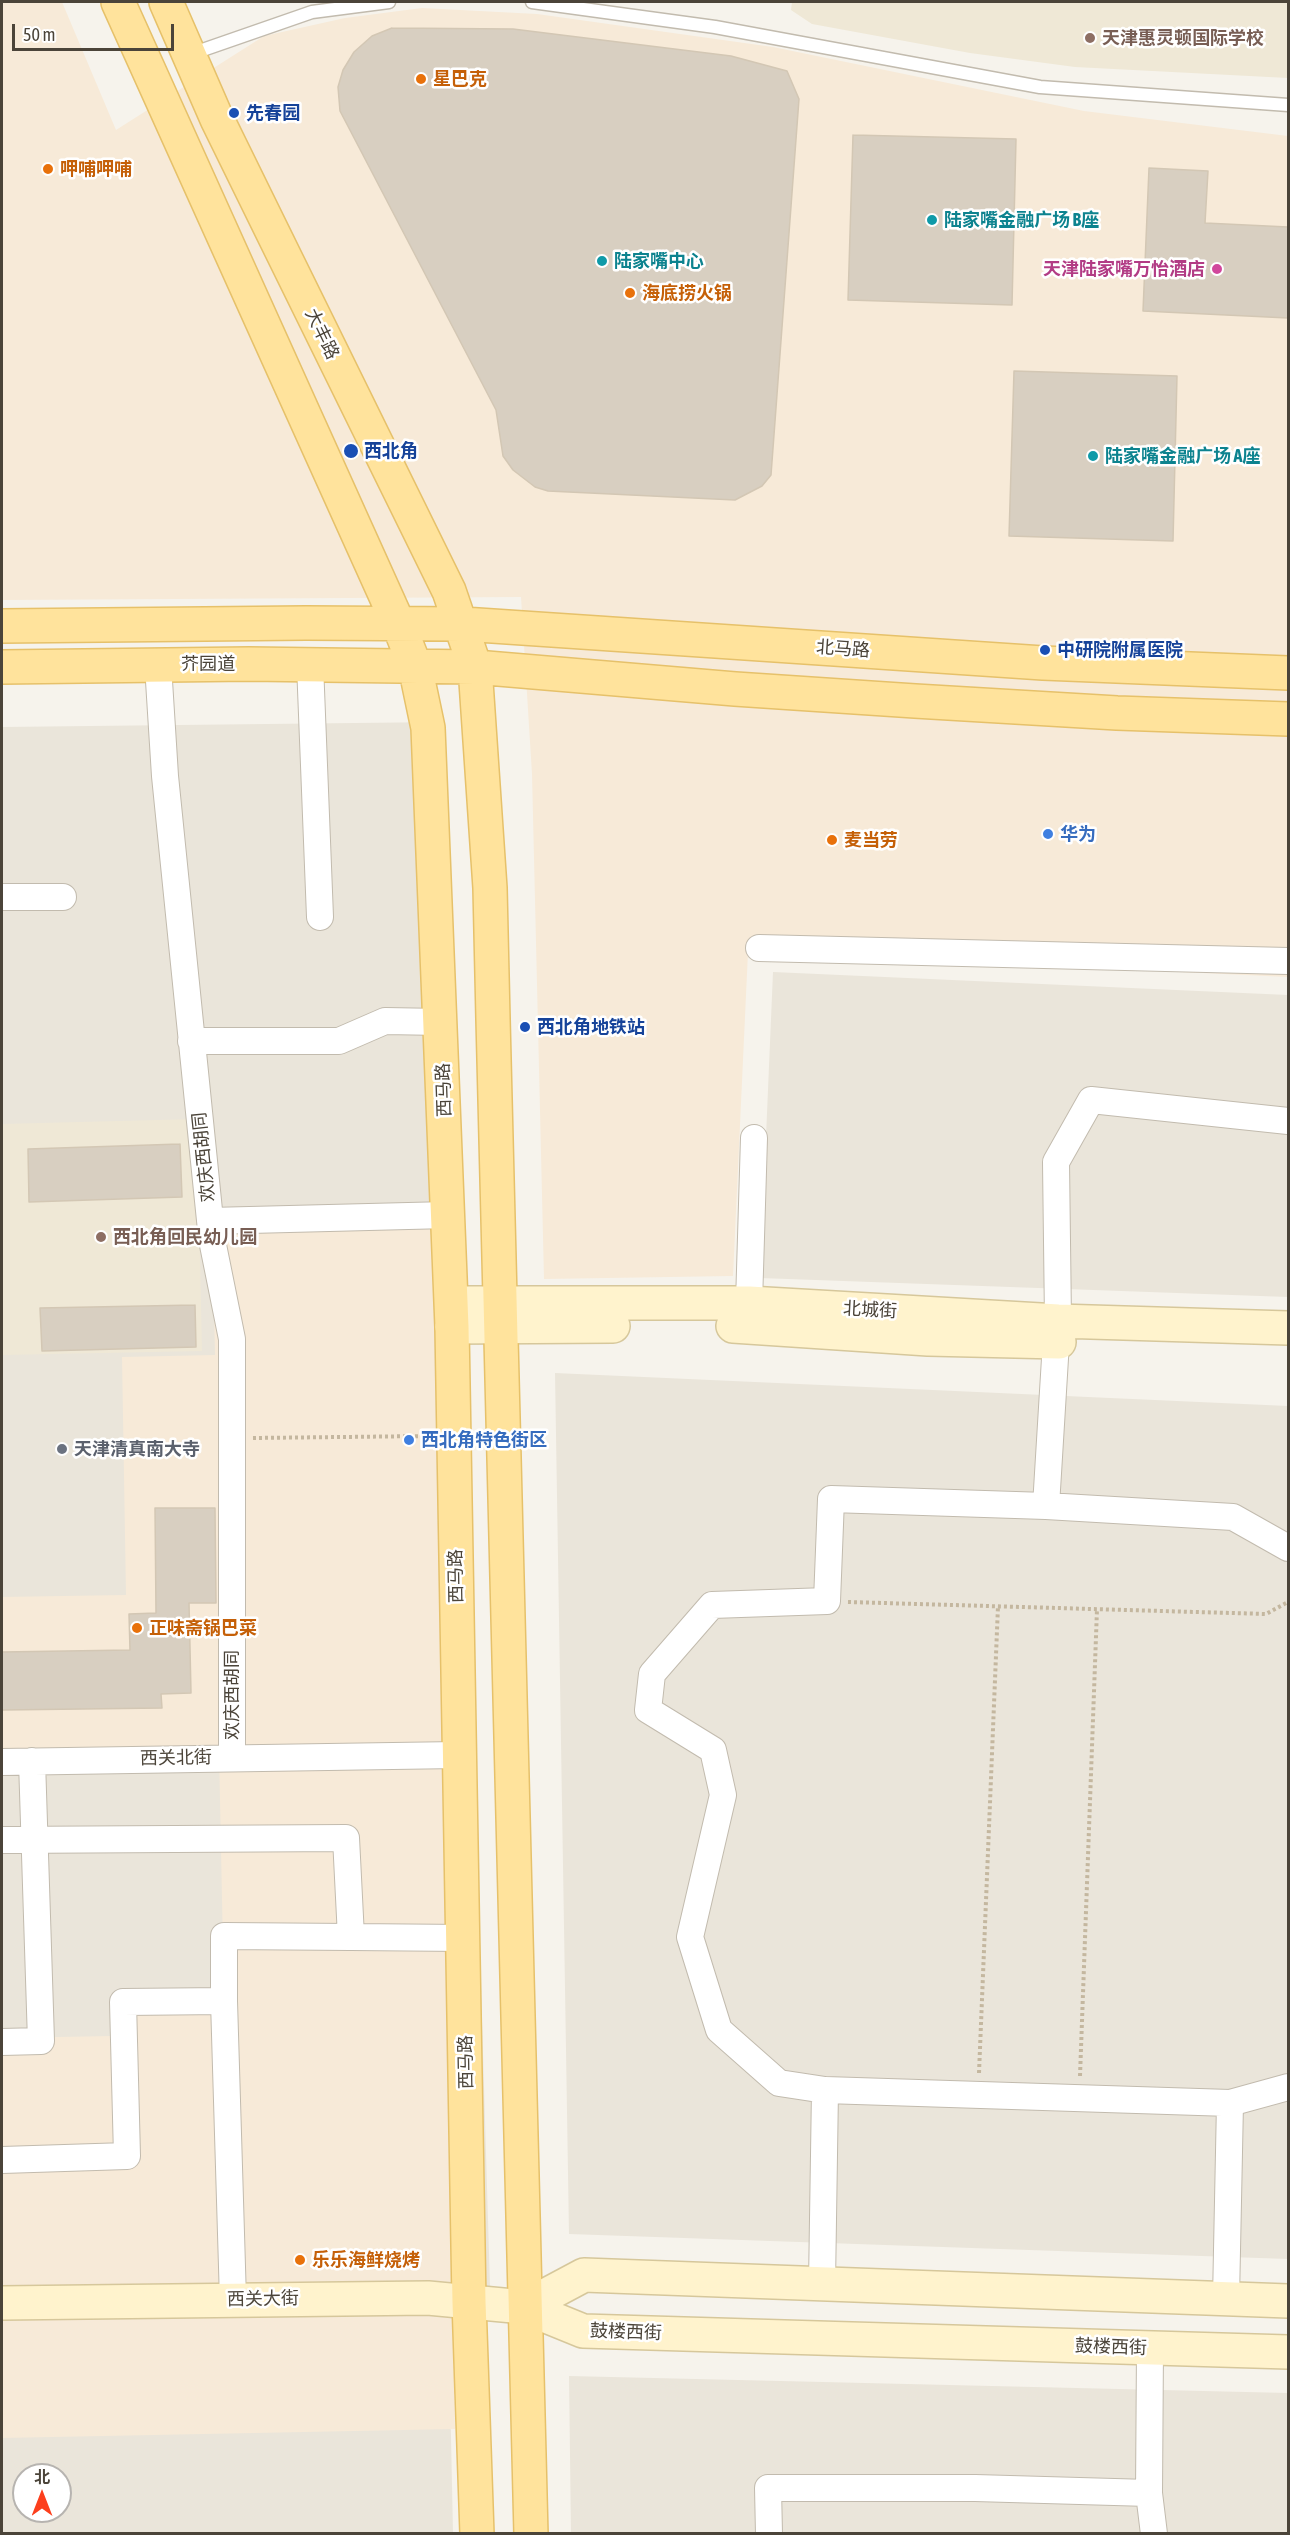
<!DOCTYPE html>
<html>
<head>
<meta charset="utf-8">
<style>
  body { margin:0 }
  #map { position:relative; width:1290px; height:2535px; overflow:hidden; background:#f6f3ec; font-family:"Asap Condensed","Noto Sans SC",sans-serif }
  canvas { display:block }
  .frame { position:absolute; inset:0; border:3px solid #4b4439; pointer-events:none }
  .north { position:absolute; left:12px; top:2463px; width:60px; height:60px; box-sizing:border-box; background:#fff; border:2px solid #b7b4b0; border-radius:50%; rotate:0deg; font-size:16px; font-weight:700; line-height:24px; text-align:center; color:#4b4439 }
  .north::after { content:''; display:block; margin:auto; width:21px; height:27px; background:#fc3f1d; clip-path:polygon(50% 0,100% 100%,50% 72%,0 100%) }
  .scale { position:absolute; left:12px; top:24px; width:162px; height:27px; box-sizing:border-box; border:3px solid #4b4439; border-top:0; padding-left:8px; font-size:18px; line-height:21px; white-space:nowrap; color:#4b4439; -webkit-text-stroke:4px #fff; paint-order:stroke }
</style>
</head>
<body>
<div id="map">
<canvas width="1290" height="2535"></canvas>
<div class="frame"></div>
<div class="north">北</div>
<div class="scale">50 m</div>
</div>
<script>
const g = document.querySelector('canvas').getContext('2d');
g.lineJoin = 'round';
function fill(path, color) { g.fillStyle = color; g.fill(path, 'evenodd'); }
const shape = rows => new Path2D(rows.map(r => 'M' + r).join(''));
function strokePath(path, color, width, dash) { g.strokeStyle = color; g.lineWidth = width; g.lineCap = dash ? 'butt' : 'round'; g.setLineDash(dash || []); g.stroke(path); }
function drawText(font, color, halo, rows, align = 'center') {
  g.font = font + ' "Asap Condensed","Noto Sans SC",sans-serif'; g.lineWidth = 5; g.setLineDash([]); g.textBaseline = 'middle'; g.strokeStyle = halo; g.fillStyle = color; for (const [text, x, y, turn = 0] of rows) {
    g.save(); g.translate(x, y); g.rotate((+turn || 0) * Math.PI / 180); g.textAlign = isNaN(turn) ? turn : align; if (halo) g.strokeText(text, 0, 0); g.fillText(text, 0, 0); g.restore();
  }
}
fill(shape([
  [443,722,490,2286,2,2295,2,727],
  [773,972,1288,995,1288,1297,760,1278],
  [555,1373,1288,1406,1288,2259,569,2234],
  [449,2341,453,2533,2,2533,2,2349],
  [24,2475,60,2475,60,2511,24,2511],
  [569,2376,1288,2393,1288,2533,571,2533]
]), '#eae5da');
fill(shape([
  [2,2,62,2,116,130,264,36,345,18,422,8,537,14,773,47,1084,111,1288,136,1288,977,748,952,733,1276,544,1279,532,774,521,597,2,600],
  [432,1222,455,2429,2,2438,2,2038,112,2036,112,2000,224,1998,219,1750,2,1754,2,1597,126,1595,122,1357,215,1355,212,1226]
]), '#f7ead8');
fill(shape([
  [792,2,1288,2,1288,78,1075,67,970,53,812,24,791,10],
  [197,1119,202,1351,2,1355,2,1124]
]), '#efe8d6');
const building = shape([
  [392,28,513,29,731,56,787,71,799,99,771,475,762,486,735,500,548,491,535,487,513,470,503,456,496,410,340,111,338,87,343,70,354,52,372,36,392,28],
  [853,135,1016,139,1012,305,848,300,853,135],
  [1149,168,1208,171,1205,223,1288,227,1288,318,1143,311,1149,168],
  [1014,371,1177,376,1173,541,1009,536,1014,371],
  [180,1144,182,1197,29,1202,28,1149,180,1144],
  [195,1305,196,1347,42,1351,40,1308,195,1305],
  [155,1508,215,1508,216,1603,189,1603,191,1693,161,1694,162,1708,2,1710,2,1652,130,1650,129,1614,156,1613,155,1508]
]);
fill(building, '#d8cfc1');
strokePath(building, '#d3c7b4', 1.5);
const lane = shape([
  [532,2,715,27,1040,87,1288,105],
  [191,54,312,12,389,2]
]);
const street = shape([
  [310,664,320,917],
  [158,665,165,776,212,1240,232,1339,232,1757],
  [2,897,63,897],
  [759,948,1288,961],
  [191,1041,339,1041,385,1021,441,1022],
  [210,1221,448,1215],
  [749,1303,754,1138],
  [1058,1321,1056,1162,1091,1100,1288,1121],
  [1056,1342,1046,1506,1233,1517,1288,1548],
  [1046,1506,831,1499,827,1601,712,1605,652,1674,648,1710,713,1750,723,1795,690,1937,719,2030,779,2083,825,2090,1230,2103,1226,2299],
  [2,1762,458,1755],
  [2,1840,346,1838,351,1937,465,1938],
  [224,2001,233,2300],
  [2,2042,41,2041,32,1761],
  [1230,2103,1288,2087],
  [2,2160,127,2156,123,2002,224,2001,224,1936,351,1937],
  [822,2284,825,2090],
  [1149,2493,1150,2348],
  [769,2534,768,2488,975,2488,1149,2493,1154,2534]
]);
const secondary = shape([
  [452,1303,749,1303,1058,1321,1288,1328],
  [733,1326,928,1339,1059,1342],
  [452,1327,613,1326],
  [2,2303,428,2298,524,2307,583,2331,1288,2352],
  [524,2307,584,2275,1288,2301]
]);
const primary = shape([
  [118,2,398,623,415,666,428,728,452,1327,469,2302,477,2534],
  [166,2,217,119,270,227,449,591,475,667,490,888,493,1019,531,2534],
  [2,626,306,623,463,624,1043,663,1288,673],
  [2,667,249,664,475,667,735,689,915,701,1117,713,1288,719]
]);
strokePath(lane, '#c2bbae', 15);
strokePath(street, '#c2bbae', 28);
strokePath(secondary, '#d6c79b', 36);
strokePath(primary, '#e6c16a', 36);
strokePath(shape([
  [253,1438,429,1436],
  [848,1602,1266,1614,1288,1602],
  [979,2073,998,1606],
  [1080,2076,1097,1609]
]), '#c4b79f', 4, [3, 3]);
strokePath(lane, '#fff', 12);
strokePath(street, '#fff', 26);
strokePath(secondary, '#fff3cd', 33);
strokePath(primary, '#ffe39c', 33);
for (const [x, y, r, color] of [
  [1090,38,6,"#8d6e63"],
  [421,79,6,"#e8710a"],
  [234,113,6,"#1a4fb4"],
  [48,169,6,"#e8710a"],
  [932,220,6,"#0f9aa8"],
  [602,261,6,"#0f9aa8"],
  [1217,269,6,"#d1479c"],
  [630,293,6,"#e8710a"],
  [351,451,8,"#1a4fb4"],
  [1093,456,6,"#0f9aa8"],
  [1045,650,6,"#1a4fb4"],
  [1048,834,6,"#3f7fe0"],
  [832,840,6,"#e8710a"],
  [525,1027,6,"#1a4fb4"],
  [101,1237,6,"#8d6e63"],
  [409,1440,6,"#3f7fe0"],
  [62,1449,6,"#6b7280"],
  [137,1628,6,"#e8710a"],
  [300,2260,6,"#e8710a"]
]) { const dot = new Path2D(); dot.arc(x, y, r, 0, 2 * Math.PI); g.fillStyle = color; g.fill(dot); strokePath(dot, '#fff', 2); }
drawText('bold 18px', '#785e54', '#fff', [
  ["天津惠灵顿国际学校",1102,38],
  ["西北角回民幼儿园",113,1237]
], 'left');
drawText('bold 18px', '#c56008', '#fff', [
  ["星巴克",433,79],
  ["呷哺呷哺",60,169],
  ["海底捞火锅",642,293],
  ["麦当劳",844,840],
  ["正味斋锅巴菜",149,1628],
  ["乐乐海鲜烧烤",312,2260]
], 'left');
drawText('bold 18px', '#164399', '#fff', [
  ["先春园",246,113],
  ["西北角",364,451],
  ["中研院附属医院",1057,650],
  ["西北角地铁站",537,1027]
], 'left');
drawText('bold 18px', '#0d838f', '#fff', [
  ["陆家嘴金融广场 B座",944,220],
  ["陆家嘴中心",614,261],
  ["陆家嘴金融广场 A座",1105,456]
], 'left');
drawText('bold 18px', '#b23c85', '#fff', [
  ["天津陆家嘴万怡酒店",1205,269]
], 'right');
drawText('18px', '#4b4439', '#fff', [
  ["大丰路",322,334,64],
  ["北马路",843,649,4],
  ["芥园道",208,664],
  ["西马路",444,1090,-92],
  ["欢庆西胡同",204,1157,-96],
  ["北城街",870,1310,3],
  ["西马路",456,1576,-91],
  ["欢庆西胡同",232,1695,-90],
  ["西关北街",176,1758,-1],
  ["西马路",466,2062,-91],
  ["西关大街",263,2299,-1],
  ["鼓楼西街",626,2332,2],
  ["鼓楼西街",1111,2347,2]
]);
drawText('bold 18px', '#366cbe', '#fff', [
  ["华为",1060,834],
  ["西北角特色街区",421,1440]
], 'left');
drawText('bold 18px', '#5b616d', '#fff', [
  ["天津清真南大寺",74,1449]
], 'left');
</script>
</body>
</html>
